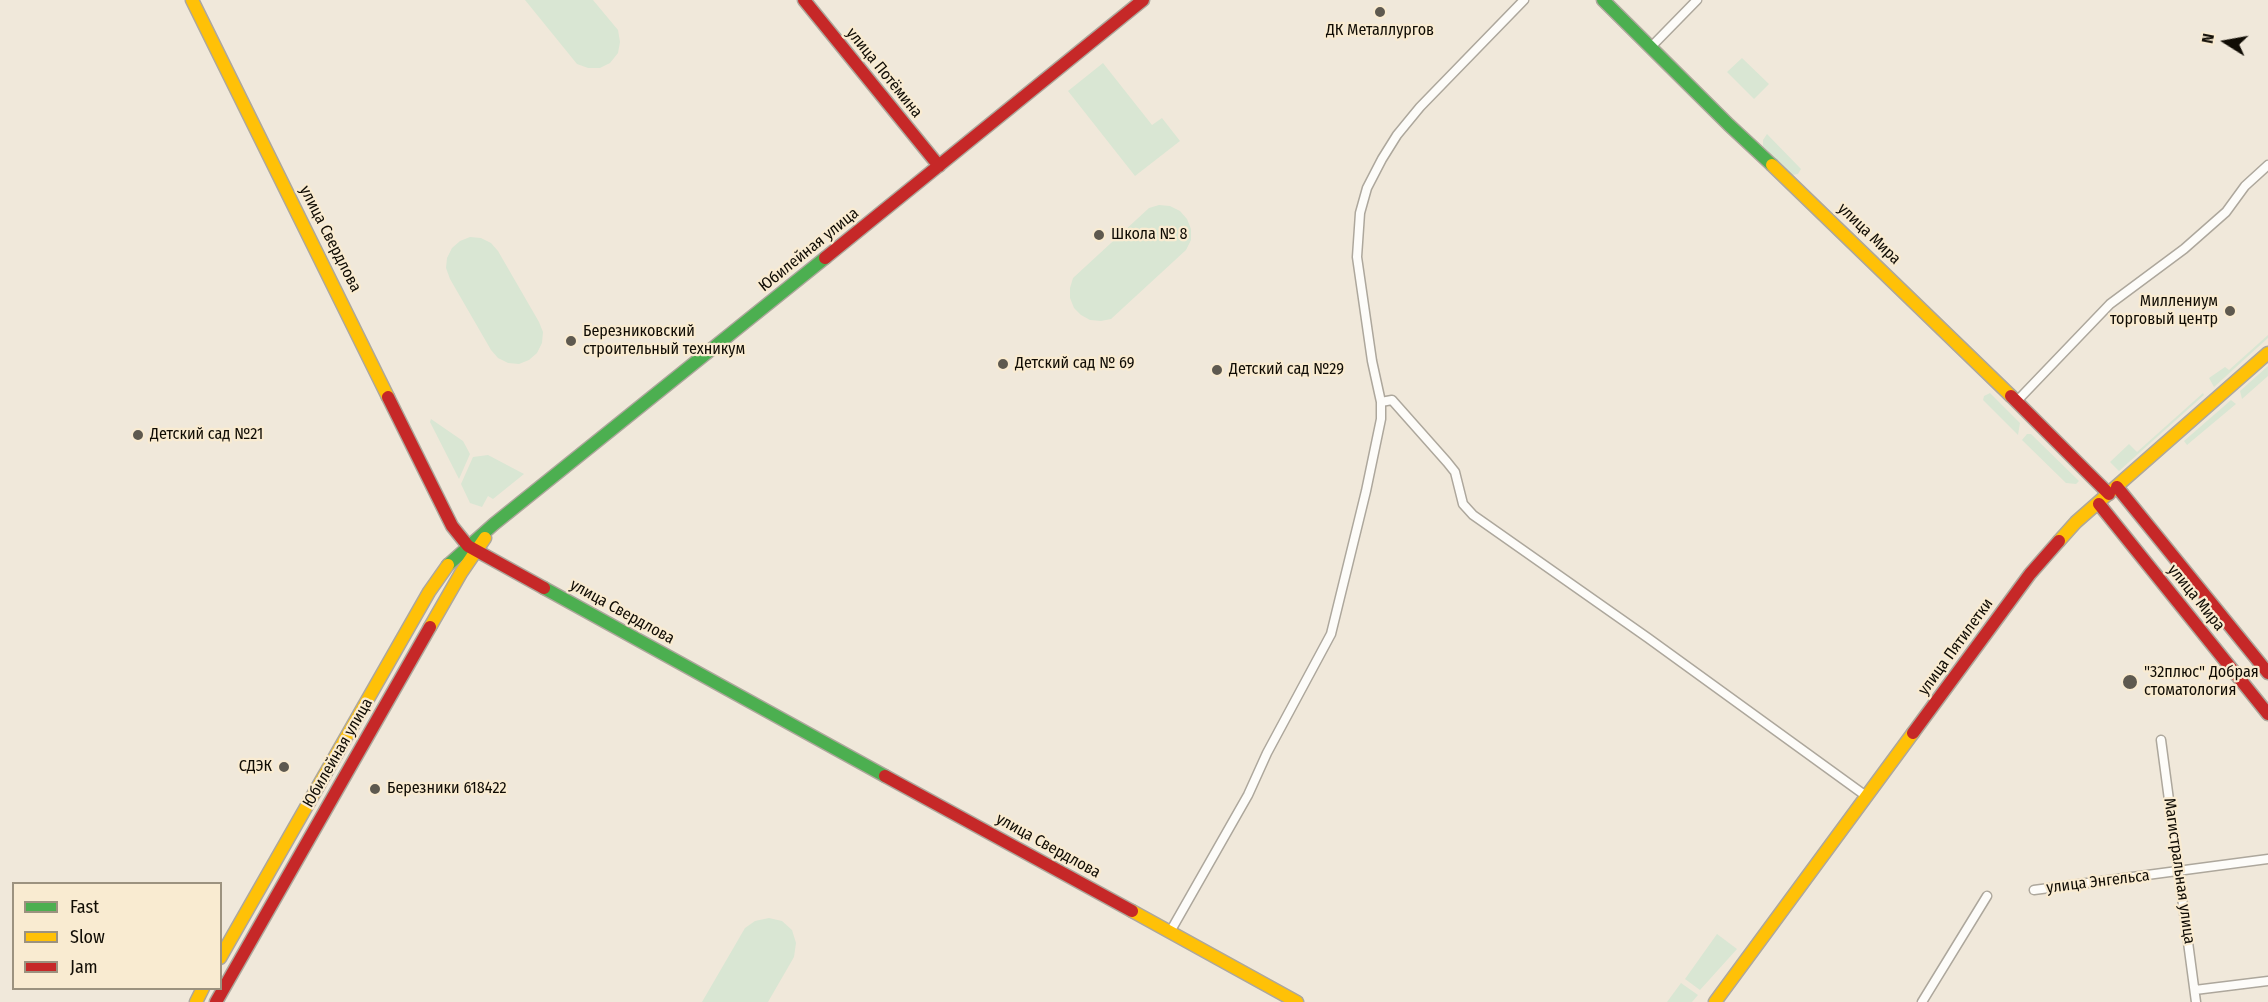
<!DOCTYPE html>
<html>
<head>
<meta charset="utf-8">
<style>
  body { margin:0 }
  #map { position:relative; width:2268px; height:1002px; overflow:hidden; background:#f0e8da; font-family:"Fira Sans Condensed",sans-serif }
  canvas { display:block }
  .legend { position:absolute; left:12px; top:882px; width:210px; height:108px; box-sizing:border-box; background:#f9ebd1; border:2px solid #9c927f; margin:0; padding:8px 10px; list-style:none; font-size:18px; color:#100c04 }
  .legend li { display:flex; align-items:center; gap:12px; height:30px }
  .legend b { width:30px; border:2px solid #9c927f }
  .north { position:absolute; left:2196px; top:12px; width:60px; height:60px; -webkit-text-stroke:4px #f9ebd1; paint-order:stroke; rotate:281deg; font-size:16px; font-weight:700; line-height:24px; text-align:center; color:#100c04 }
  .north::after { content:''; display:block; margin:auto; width:21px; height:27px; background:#100c04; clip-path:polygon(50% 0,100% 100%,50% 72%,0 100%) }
</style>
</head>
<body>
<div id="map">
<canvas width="2268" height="1002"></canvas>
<ul class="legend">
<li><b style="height:8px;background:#4caf50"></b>Fast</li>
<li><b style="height:8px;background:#ffc107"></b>Slow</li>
<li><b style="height:8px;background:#c62828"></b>Jam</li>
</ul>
<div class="north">N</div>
</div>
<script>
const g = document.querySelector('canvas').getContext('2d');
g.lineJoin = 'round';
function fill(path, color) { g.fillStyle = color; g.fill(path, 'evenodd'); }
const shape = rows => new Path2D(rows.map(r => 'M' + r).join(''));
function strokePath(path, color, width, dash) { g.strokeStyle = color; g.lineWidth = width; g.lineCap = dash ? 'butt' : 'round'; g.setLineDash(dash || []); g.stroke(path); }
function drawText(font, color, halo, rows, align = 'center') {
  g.font = font + ' "Fira Sans Condensed",sans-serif'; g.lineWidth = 4.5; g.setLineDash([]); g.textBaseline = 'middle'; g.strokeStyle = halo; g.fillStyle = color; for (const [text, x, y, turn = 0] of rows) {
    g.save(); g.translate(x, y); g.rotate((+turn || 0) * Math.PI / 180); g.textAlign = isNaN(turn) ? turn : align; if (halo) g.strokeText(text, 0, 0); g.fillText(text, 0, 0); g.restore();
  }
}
fill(shape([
  [525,0,593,0,618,30,620,42,618,53,610,63,600,68,588,68,577,64],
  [1742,58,1769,84,1754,99,1727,72],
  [1103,63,1152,125,1162,118,1180,141,1135,176,1068,91],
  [1767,134,1801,169,1798,174,1793,175,1763,146,1763,140],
  [1159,205,1170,206,1180,211,1187,219,1191,229,1191,240,1186,250,1111,319,1101,321,1090,320,1081,315,1074,308,1070,298,1070,288,1073,278,1149,208],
  [470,237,481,238,491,243,498,251,539,322,543,332,542,343,537,353,529,360,519,364,508,363,498,358,491,350,450,279,446,268,447,258,452,248,460,241],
  [2268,335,2268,338,2214,387,2209,378,2225,367,2229,370],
  [2268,366,2268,376,2242,399,2240,391],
  [1990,393,2020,423,2018,435,1983,400,1984,396],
  [2203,393,2204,395,2119,471,2110,462,2129,444,2137,452],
  [2231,400,2236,404,2187,445,2184,441],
  [431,419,463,441,470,454,459,479,430,422],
  [2027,434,2031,434,2079,481,2076,484,2066,483,2022,440],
  [488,455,524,474,493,499,488,496,482,507,470,503,461,484,473,457],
  [769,918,782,921,792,930,796,943,794,957,768,1002,702,1002,745,928,755,921],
  [1717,934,1737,949,1700,990,1685,979],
  [1681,983,1698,995,1692,1002,1667,1002]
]), '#d9e6d3');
const street = shape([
  [1650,48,1697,0],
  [1381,402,1392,400,1447,462,1455,472,1463,504,1473,515,1648,638,1866,796],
  [2016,402,2110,304,2184,249,2226,212,2245,186,2268,165],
  [2161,740,2196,1002],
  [2034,890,2268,859],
  [1170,932,1248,795,1267,753,1331,634,1366,491,1381,419,1381,402,1372,361,1357,257,1360,213,1367,188,1382,159,1397,135,1420,107,1524,0],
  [2195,990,2268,981],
  [1922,1002,1987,896]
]);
const fast = shape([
  [1603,0,1729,125,1772,165],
  [448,565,494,524,825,258],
  [544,588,885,776]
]);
const slow = shape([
  [192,0,388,397],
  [1772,165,2011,396],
  [2059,541,2076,522,2268,353],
  [430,627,461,573,485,538],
  [1132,911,1297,1002],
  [220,958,429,592,448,565],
  [196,1002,203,988],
  [1715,1002,1913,733]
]);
const jam = shape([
  [804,0,939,166],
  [825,258,1143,0],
  [2011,396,2109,494],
  [388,397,452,526,468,546,544,588],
  [2117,487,2268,673],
  [2099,504,2268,714],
  [1913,733,2030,574,2059,541],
  [885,776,1132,911],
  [216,1002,430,627]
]);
strokePath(street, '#ada79c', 11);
strokePath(fast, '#ada79c', 15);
strokePath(slow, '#ada79c', 15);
strokePath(jam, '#ada79c', 15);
strokePath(street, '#fdfcf9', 8);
strokePath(fast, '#4caf50', 12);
strokePath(slow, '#ffc107', 12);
strokePath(jam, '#c62828', 12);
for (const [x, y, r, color] of [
  [1380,12,6,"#5e594f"],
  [1099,235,6,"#5e594f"],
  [2230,311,6,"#5e594f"],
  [571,341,6,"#5e594f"],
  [1003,364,6,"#5e594f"],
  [1217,370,6,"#5e594f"],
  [138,435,6,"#5e594f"],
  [2130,682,8,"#5e594f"],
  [284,767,6,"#5e594f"],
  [375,789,6,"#5e594f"]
]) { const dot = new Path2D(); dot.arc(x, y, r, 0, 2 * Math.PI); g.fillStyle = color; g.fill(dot); strokePath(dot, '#f9ebd1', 2); }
drawText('16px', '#100c04', '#f9ebd1', [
  ["ДК Металлургов",1380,31,"center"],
  ["Школа № 8",1111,235],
  ["Миллениум",2218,302,"right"],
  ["торговый центр",2218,320,"right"],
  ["Березниковский",583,332],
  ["строительный техникум",583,350],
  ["Детский сад № 69",1015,364],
  ["Детский сад №29",1229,370],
  ["Детский сад №21",150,435],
  ["\"32плюс\" Добрая",2144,673],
  ["стоматология",2144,691],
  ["СДЭК",272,767,"right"],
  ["Березники 618422",387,789]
], 'left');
drawText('16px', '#100c04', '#f9ebd1', [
  ["улица Потёмина",884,73,51],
  ["улица Мира",1869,234,44],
  ["улица Свердлова",330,239,63],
  ["Юбилейная улица",809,250,-39],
  ["улица Мира",2196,598,51],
  ["улица Свердлова",622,612,29],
  ["улица Пятилетки",1956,647,-54],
  ["Юбилейная улица",338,753,-60],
  ["улица Свердлова",1048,846,29],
  ["Магистральная улица",2179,871,82],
  ["улица Энгельса",2098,882,-7]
]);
</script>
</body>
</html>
